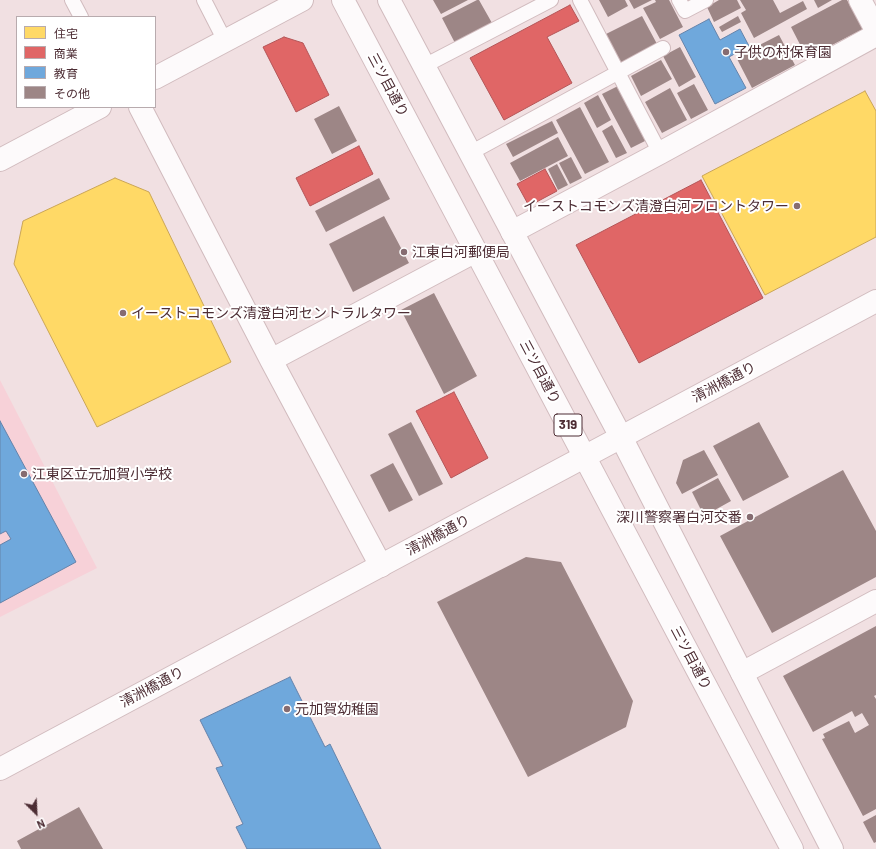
<!DOCTYPE html>
<html>
<head>
<meta charset="utf-8">
<style>
  body { margin:0 }
  #map { position:relative; width:876px; height:849px; overflow:hidden; background:#f1e0e2; font-family:Barlow,"Noto Sans JP",sans-serif }
  canvas { display:block }
  .legend { position:absolute; left:16px; top:16px; width:140px; height:92px; box-sizing:border-box; background:#fff; border:1px solid #b8abae; margin:0; padding:5px 7px; list-style:none; font-size:12px; color:#4d2d34 }
  .legend li { display:flex; align-items:center; gap:8px; height:20px }
  .legend b { width:20px; border:1px solid #b8abae }
  .north { position:absolute; left:16px; top:793px; width:40px; height:40px; -webkit-text-stroke:3px #fff; paint-order:stroke; rotate:156deg; font-size:11px; font-weight:700; line-height:16px; text-align:center; color:#4d2d34 }
  .north::after { content:''; display:block; margin:auto; width:14px; height:18px; background:#4d2d34; clip-path:polygon(50% 0,100% 100%,50% 72%,0 100%) }
</style>
</head>
<body>
<div id="map">
<canvas width="876" height="849"></canvas>
<ul class="legend">
<li><b style="height:11px;background:#ffd966"></b>住宅</li>
<li><b style="height:11px;background:#e06666"></b>商業</li>
<li><b style="height:11px;background:#6fa8dc"></b>教育</li>
<li><b style="height:11px;background:#9d8686"></b>その他</li>
</ul>
<div class="north">N</div>
</div>
<script>
const g = document.querySelector('canvas').getContext('2d');
g.lineJoin = 'round';
function fill(path, color) { g.fillStyle = color; g.fill(path, 'evenodd'); }
const shape = rows => new Path2D(rows.map(r => 'M' + r).join(''));
function strokePath(path, color, width, dash) { g.strokeStyle = color; g.lineWidth = width; g.lineCap = dash ? 'butt' : 'round'; g.setLineDash(dash || []); g.stroke(path); }
function drawText(font, color, halo, rows, align = 'center') {
  g.font = font + ' Barlow,"Noto Sans JP",sans-serif'; g.lineWidth = 4; g.setLineDash([]); g.textBaseline = 'middle'; g.strokeStyle = halo; g.fillStyle = color; for (const [text, x, y, turn = 0] of rows) {
    g.save(); g.translate(x, y); g.rotate((+turn || 0) * Math.PI / 180); g.textAlign = isNaN(turn) ? turn : align; if (halo) g.strokeText(text, 0, 0); g.fillText(text, 0, 0); g.restore();
  }
}
fill(shape([
  [0,380,97,568,0,617]
]), '#f7d1d8');
const homes = shape([
  [865,91,876,111,876,237,765,295,702,176,865,91],
  [115,178,149,192,231,362,97,427,14,264,23,221,115,178]
]);
fill(homes, '#ffd966');
strokePath(homes, '#caa557', 1);
const shops = shape([
  [570,5,579,21,547,37,572,83,504,120,470,58,570,5],
  [284,37,303,43,329,95,296,112,263,47,284,37],
  [359,146,373,174,310,206,296,178,359,146],
  [545,169,557,191,529,206,517,184,545,169],
  [701,180,763,298,639,363,576,245,701,180],
  [454,392,488,458,451,478,416,411,454,392]
]);
fill(shops, '#e06666');
strokePath(shops, '#b45557', 1);
const schools = shape([
  [709,19,720,40,740,29,749,46,729,57,746,88,715,104,679,35,709,19],
  [0,421,76,562,0,603,0,545,11,539,6,531,0,534,0,421],
  [290,677,325,747,330,744,381,849,247,849,236,827,243,824,216,768,223,766,200,720,290,677]
]);
fill(schools, '#6fa8dc');
strokePath(schools, '#6583aa', 1);
fill(shape([
  [433,0,468,0,441,14],
  [477,0,479,0,492,23,455,43,442,18],
  [599,0,625,0,628,6,608,17],
  [629,0,652,0,634,9],
  [655,0,669,0,683,27,660,39,643,8,656,2],
  [719,0,737,0,741,8,714,22,707,7],
  [740,0,773,0,780,13,803,1,807,9,754,38,741,13,746,10],
  [814,0,832,0,818,8],
  [842,0,847,0,863,29,807,58,791,27],
  [642,16,657,44,621,63,606,34],
  [738,16,741,22,722,32,719,27],
  [779,35,795,65,752,88,736,57],
  [680,47,696,77,679,87,663,56],
  [661,60,672,79,641,96,631,76],
  [694,84,708,110,691,119,677,93],
  [618,86,647,140,631,148,602,94],
  [670,88,687,120,662,133,645,102],
  [598,95,611,120,597,128,584,103],
  [339,106,357,141,332,154,314,119],
  [580,107,609,162,585,174,556,120],
  [552,121,558,133,513,157,506,144],
  [612,125,627,153,616,158,602,131],
  [558,137,568,156,520,181,510,163],
  [571,157,582,178,570,184,559,163],
  [557,164,568,185,558,190,548,169],
  [379,178,390,199,326,232,315,211],
  [384,216,409,263,353,292,329,244],
  [434,293,477,376,444,394,401,310],
  [411,422,443,484,419,496,388,434],
  [759,422,789,477,743,501,713,446],
  [704,450,718,475,682,494,676,483,683,460],
  [393,463,413,500,389,512,370,475],
  [843,470,876,531,876,577,772,633,720,536],
  [718,478,731,501,704,516,692,492],
  [526,557,561,562,633,701,626,727,528,777,437,602],
  [876,626,876,695,874,696,876,699,876,809,863,816,822,739,825,738,823,734,849,721,855,733,869,725,862,713,855,717,852,711,813,732,783,676],
  [79,807,103,849,21,849,17,841],
  [876,815,876,842,874,843,863,822]
]), '#9d8686');
const service = shape([
  [72,0,81,17],
  [204,0,225,41],
  [580,0,660,153],
  [679,0,685,11,706,0],
  [424,66,551,0],
  [470,153,663,48]
]);
const minor = shape([
  [860,0,876,30],
  [155,78,302,0],
  [140,107,271,360,381,566],
  [0,160,100,107],
  [512,232,660,153,876,35],
  [271,360,476,251],
  [742,673,876,601]
]);
const secondary = shape([
  [0,769,876,301]
]);
const primary = shape([
  [343,0,792,849],
  [389,0,621,437,832,849]
]);
strokePath(service, '#d1bbbe', 16);
strokePath(minor, '#d1bbbe', 24);
strokePath(secondary, '#d1bbbe', 24);
strokePath(primary, '#d1bbbe', 24);
strokePath(service, '#fdfafb', 14);
strokePath(minor, '#fdfafb', 22);
strokePath(secondary, '#fdfafb', 22);
strokePath(primary, '#fdfafb', 22);
for (const [x, y, r, color] of [
  [726,52,4,"#866c71"],
  [797,206,4,"#866c71"],
  [404,252,4,"#866c71"],
  [123,313,4,"#866c71"],
  [24,474,4,"#866c71"],
  [750,517,4,"#866c71"],
  [287,709,4,"#866c71"]
]) { const dot = new Path2D(); dot.arc(x, y, r, 0, 2 * Math.PI); g.fillStyle = color; g.fill(dot); strokePath(dot, '#fff', 1.5); }
for (const [x, y, w] of [
  [568,425,28]
]) { const box = new Path2D(); box.roundRect(x - w / 2, y - 11, w, 22, 3); g.fillStyle = '#fff'; g.fill(box); strokePath(box, '#4d2d34', 1); }
drawText('bold 13px', '#4d2d34', null, [
  ["319",568,425]
]);
drawText('14px', '#4d2d34', '#fff', [
  ["子供の村保育園",734,52],
  ["イーストコモンズ清澄白河フロントタワー",789,206,"right"],
  ["江東白河郵便局",412,252],
  ["イーストコモンズ清澄白河セントラルタワー",131,313],
  ["江東区立元加賀小学校",32,474],
  ["深川警察署白河交番",742,517,"right"],
  ["元加賀幼稚園",295,709]
], 'left');
drawText('14px', '#4d2d34', '#fff', [
  ["三ツ目通り",388,85,62],
  ["三ツ目通り",540,372,62],
  ["清洲橋通り",724,382,-28],
  ["清洲橋通り",438,535,-28],
  ["三ツ目通り",691,658,62],
  ["清洲橋通り",152,687,-28]
]);
</script>
</body>
</html>
